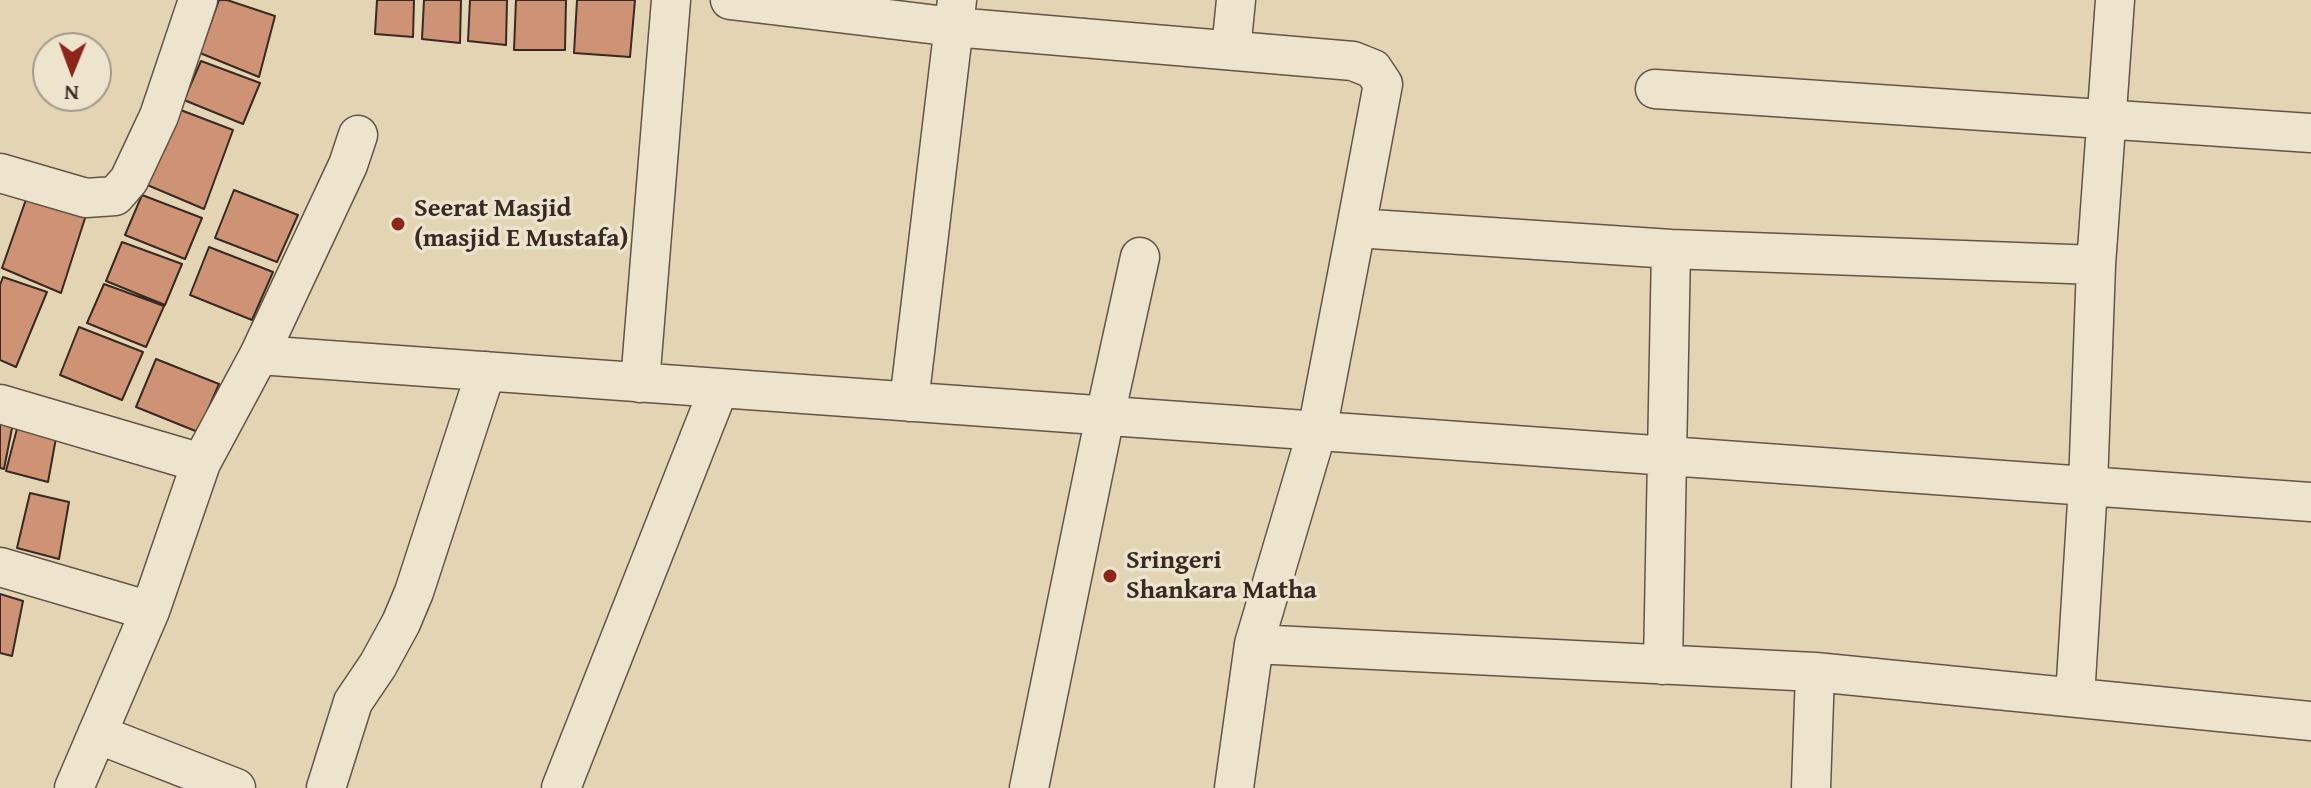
<!DOCTYPE html>
<html>
<head>
<meta charset="utf-8">
<style>
  body { margin:0 }
  #map { position:relative; width:2311px; height:788px; overflow:hidden; background:#e3d5b4; font-family:"Gentium Book Plus",serif }
  canvas { display:block }
  .north { position:absolute; left:32px; top:32px; width:80px; height:80px; box-sizing:border-box; background:#ede4ce; border:2px solid #a5998a; border-radius:50%; rotate:181deg; font-size:22px; font-weight:700; line-height:32px; text-align:center; color:#382923 }
  .north::after { content:''; display:block; margin:auto; width:28px; height:36px; background:#8f2418; clip-path:polygon(50% 0,100% 100%,50% 72%,0 100%) }
</style>
</head>
<body>
<div id="map">
<canvas width="2311" height="788"></canvas>
<div class="north">N</div>
</div>
<script>
const g = document.querySelector('canvas').getContext('2d');
g.lineJoin = 'round';
function fill(path, color) { g.fillStyle = color; g.fill(path, 'evenodd'); }
const shape = rows => new Path2D(rows.map(r => 'M' + r).join(''));
function strokePath(path, color, width, dash) { g.strokeStyle = color; g.lineWidth = width; g.lineCap = dash ? 'butt' : 'round'; g.setLineDash(dash || []); g.stroke(path); }
function drawText(font, color, halo, rows, align = 'center') {
  g.font = font + ' "Gentium Book Plus",serif'; g.lineWidth = 7; g.setLineDash([]); g.textBaseline = 'middle'; g.strokeStyle = halo; g.fillStyle = color; for (const [text, x, y, turn = 0] of rows) {
    g.save(); g.translate(x, y); g.rotate((+turn || 0) * Math.PI / 180); g.textAlign = isNaN(turn) ? turn : align; if (halo) g.strokeText(text, 0, 0); g.fillText(text, 0, 0); g.restore();
  }
}
const building = shape([
  [219,0,227,0,275,16,259,77,200,53,219,0],
  [377,0,414,0,413,37,375,34,377,0],
  [424,0,461,0,460,43,422,39,424,0],
  [470,0,507,0,506,45,468,41,470,0],
  [516,0,566,0,565,50,514,50,516,0],
  [577,0,635,0,630,57,574,53,577,0],
  [201,61,260,83,243,124,184,100,201,61],
  [178,109,233,130,204,209,145,184,178,109],
  [30,188,87,212,61,293,2,268,30,188],
  [234,190,298,215,277,262,215,238,234,190],
  [142,195,202,218,185,259,125,235,142,195],
  [122,242,182,264,165,305,106,281,122,242],
  [209,247,273,272,252,320,190,295,209,247],
  [3,277,47,292,16,367,0,360,0,285,3,277],
  [104,284,164,306,146,347,87,323,104,284],
  [79,327,143,352,122,400,60,375,79,327],
  [156,359,219,384,198,432,136,407,156,359],
  [0,410,15,413,4,469,0,468,0,410],
  [20,417,58,427,48,482,6,471,20,417],
  [30,493,69,502,59,559,17,548,30,493],
  [0,594,23,601,12,656,0,653,0,594]
]);
fill(building, '#ce9374');
strokePath(building, '#382923', 2);
const street = shape([
  [730,0,954,27,1353,61,1373,69,1383,84,1356,228],
  [2115,0,2096,265,1671,249,1356,228,1317,431,1254,644,1815,672,2311,721],
  [1231,50,1236,0],
  [1655,89,2311,133],
  [0,173,86,198,115,196,129,180,159,116,198,0],
  [259,355,2311,502],
  [640,383,671,0],
  [909,402,957,0],
  [0,404,201,463],
  [0,567,150,611],
  [1663,665,1671,249],
  [2075,697,2088,486,2096,265],
  [97,734,236,788],
  [74,788,150,611,201,463,259,355,348,165,358,135],
  [326,788,353,702,378,665,401,623,414,592,486,371],
  [561,788,719,388],
  [1029,788,1105,416,1140,257],
  [1234,788,1254,644],
  [1811,788,1815,672]
]);
strokePath(street, '#635447', 41);
strokePath(street, '#ede4ce', 38);
for (const [x, y, r, color] of [
  [398,224,8,"#8f2418"],
  [1110,576,8,"#8f2418"]
]) { const dot = new Path2D(); dot.arc(x, y, r, 0, 2 * Math.PI); g.fillStyle = color; g.fill(dot); strokePath(dot, '#ede4ce', 3); }
drawText('bold 26px', '#382923', '#ede4ce', [
  ["Seerat Masjid",414,209],
  ["(masjid E Mustafa)",414,239],
  ["Sringeri",1126,561],
  ["Shankara Matha",1126,591]
], 'left');
</script>
</body>
</html>
